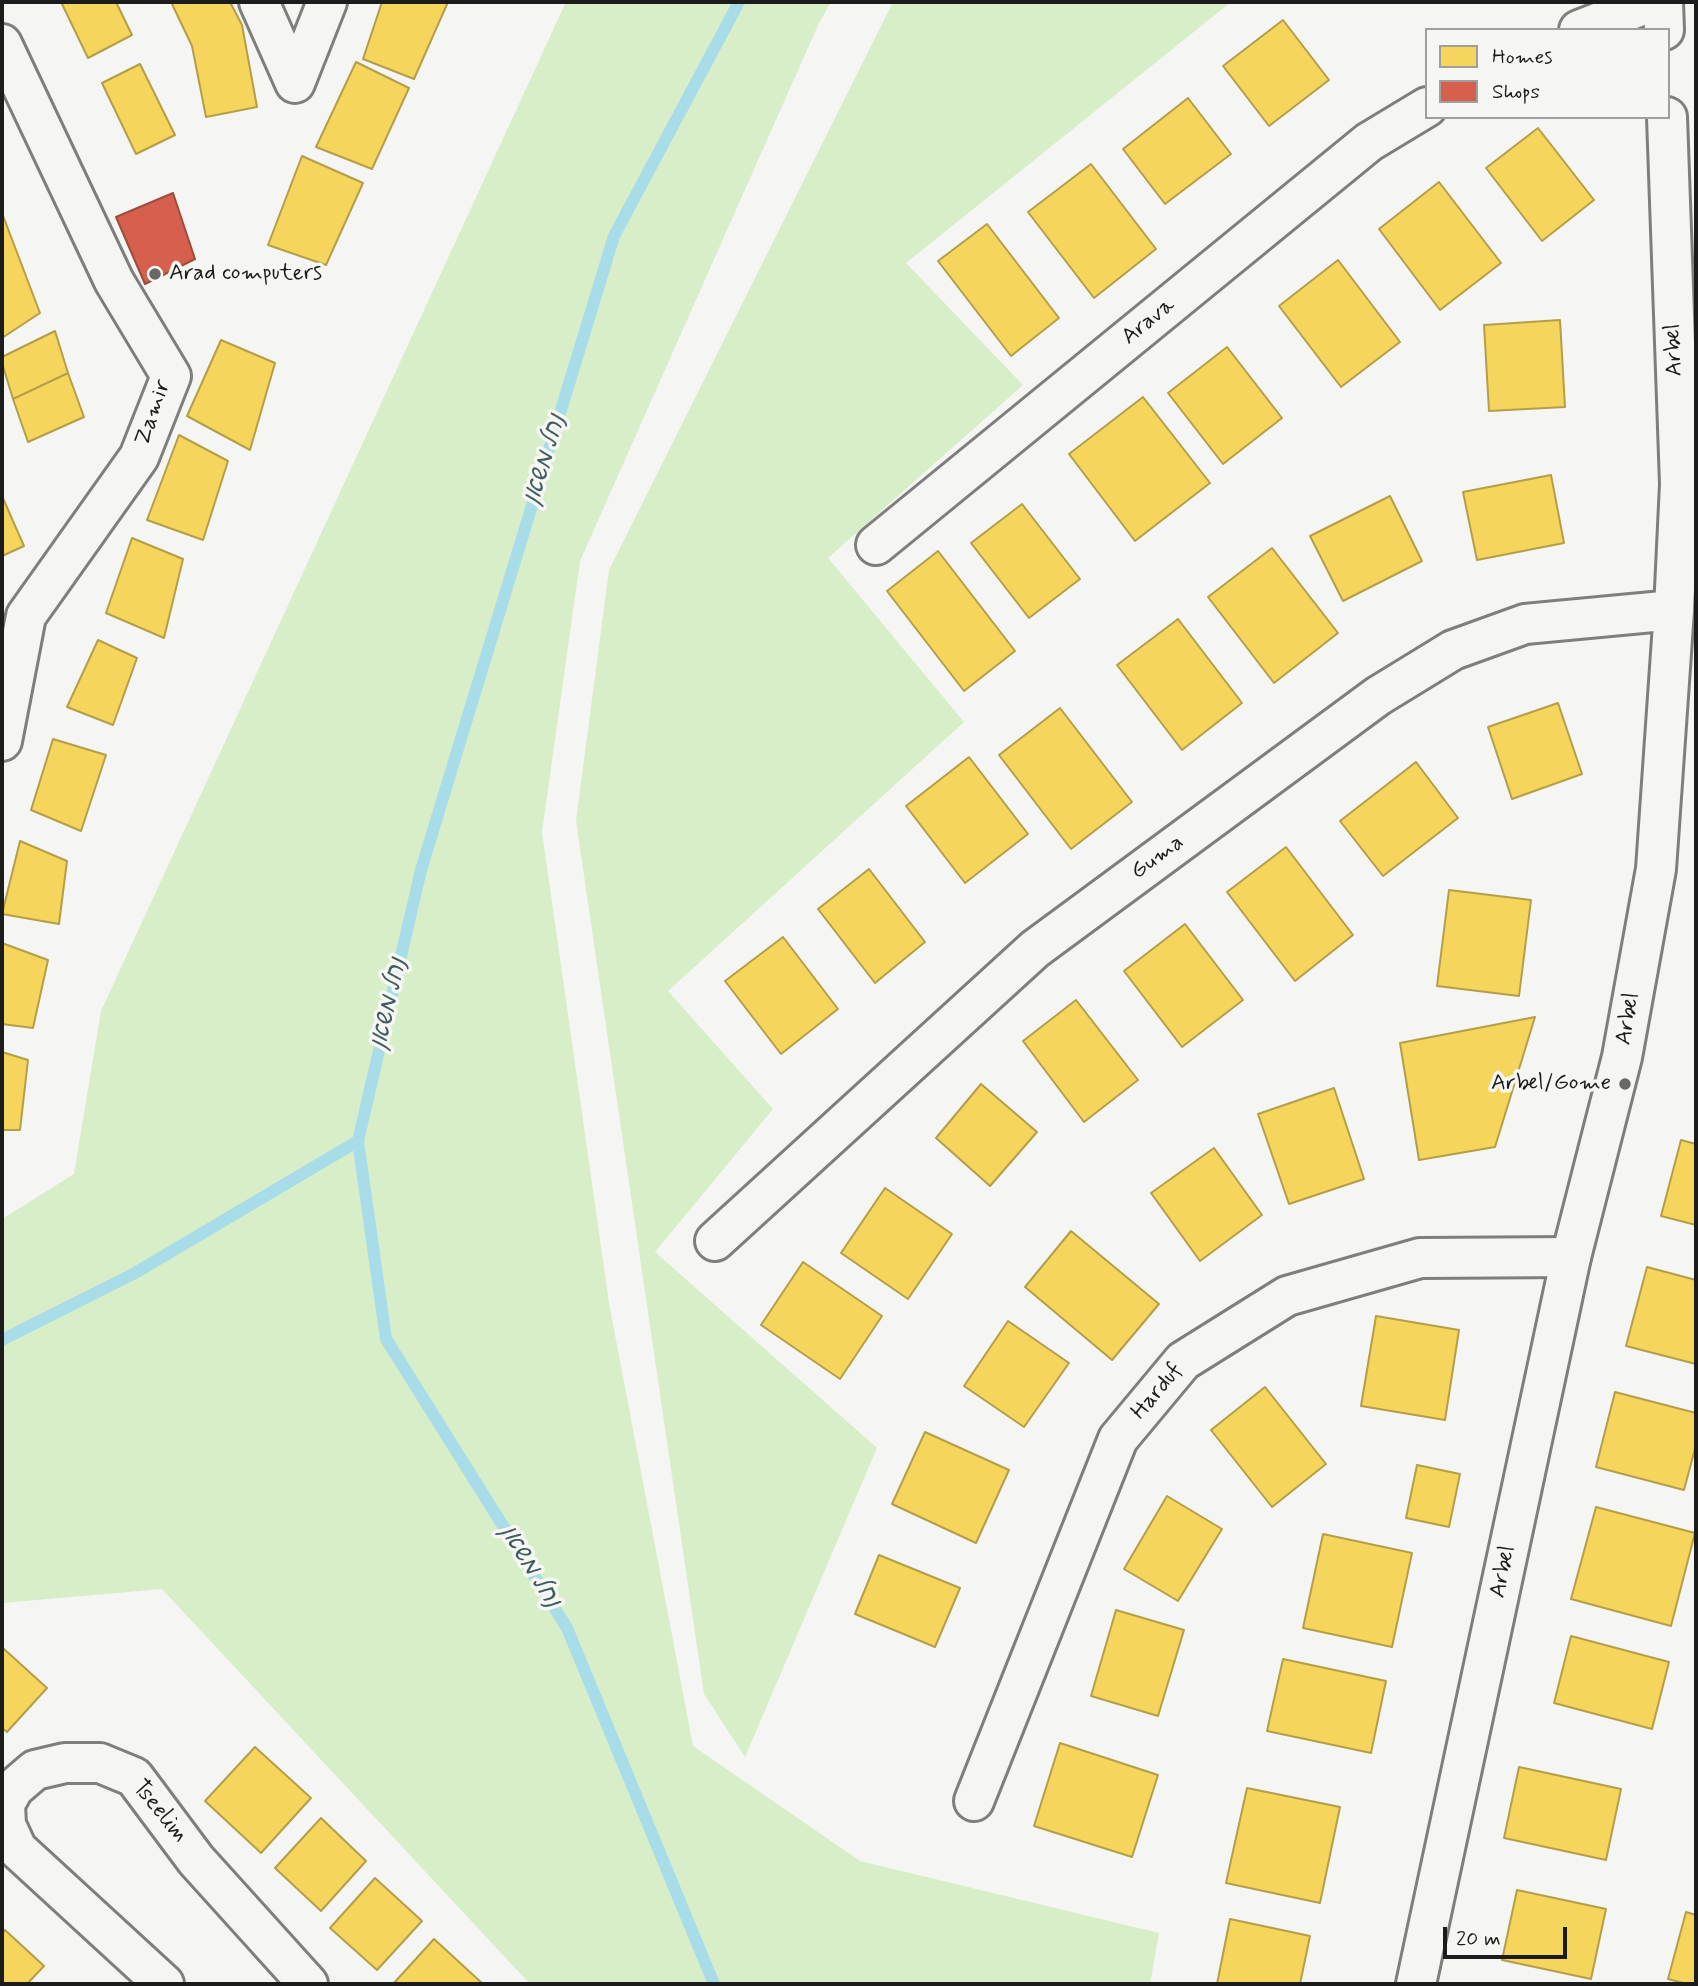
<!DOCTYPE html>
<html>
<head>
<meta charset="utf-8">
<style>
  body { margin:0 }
  #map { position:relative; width:1698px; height:1986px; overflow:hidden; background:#f5f5f3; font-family:Mynerve,sans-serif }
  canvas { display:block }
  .frame { position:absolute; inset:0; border:4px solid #1c1c1c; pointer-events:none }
  .legend { position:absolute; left:1425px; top:28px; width:245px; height:91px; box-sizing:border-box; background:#f6f6f2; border:2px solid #9f9f9c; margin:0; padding:9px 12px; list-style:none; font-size:21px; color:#1c1c1c }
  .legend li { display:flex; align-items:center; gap:14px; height:35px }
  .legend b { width:35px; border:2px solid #9f9f9c }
  .scale { position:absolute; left:1443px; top:1927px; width:124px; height:32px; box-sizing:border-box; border:4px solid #1c1c1c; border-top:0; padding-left:9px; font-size:21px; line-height:24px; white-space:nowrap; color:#1c1c1c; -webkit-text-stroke:5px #f6f6f2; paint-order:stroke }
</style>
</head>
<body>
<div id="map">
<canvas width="1698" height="1986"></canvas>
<div class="frame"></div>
<ul class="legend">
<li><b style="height:19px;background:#f6d55c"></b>Homes</li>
<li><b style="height:19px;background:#d6604d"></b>Shops</li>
</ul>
<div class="scale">20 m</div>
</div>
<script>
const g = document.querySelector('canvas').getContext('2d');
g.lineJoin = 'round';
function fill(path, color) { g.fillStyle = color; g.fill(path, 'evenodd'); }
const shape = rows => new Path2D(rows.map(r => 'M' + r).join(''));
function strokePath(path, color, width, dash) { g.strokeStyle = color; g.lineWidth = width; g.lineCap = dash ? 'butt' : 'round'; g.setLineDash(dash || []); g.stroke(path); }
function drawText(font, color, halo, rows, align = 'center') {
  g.font = font + ' Mynerve,"Playpen Sans Hebrew",sans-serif'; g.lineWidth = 7; g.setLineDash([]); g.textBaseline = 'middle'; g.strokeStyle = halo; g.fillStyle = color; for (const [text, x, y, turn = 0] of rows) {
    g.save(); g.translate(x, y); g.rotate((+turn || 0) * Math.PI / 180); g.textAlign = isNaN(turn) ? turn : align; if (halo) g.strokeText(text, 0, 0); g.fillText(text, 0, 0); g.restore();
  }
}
fill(shape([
  [566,2,831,2,819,23,580,561,542,832,609,1303,693,1746,860,1861,1159,1933,1150,1984,530,1984,162,1589,2,1603,2,1219,74,1174,101,1011],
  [893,2,1231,2,906,263,1023,385,828,558,964,722,668,991,773,1109,655,1252,877,1448,745,1757,704,1694,576,821,609,570]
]), '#d7eec8');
const homes = shape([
  [61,2,116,2,132,35,88,58,61,2],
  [171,2,230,2,242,25,257,107,206,117,192,46,171,2],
  [382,2,448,2,414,79,363,59,382,2],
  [1283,20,1329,80,1269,126,1223,66,1283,20],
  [356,62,409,88,372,169,316,147,356,62],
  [140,64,175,135,136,154,102,83,140,64],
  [1188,98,1231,154,1165,204,1123,149,1188,98],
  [1538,128,1594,200,1542,241,1486,168,1538,128],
  [302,156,363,183,326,265,268,245,302,156],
  [1091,164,1156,249,1094,298,1028,212,1091,164],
  [1439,182,1501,263,1440,310,1379,229,1439,182],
  [2,213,40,313,2,338,2,213],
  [987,224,1059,318,1011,356,938,261,987,224],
  [1338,260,1400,342,1341,387,1279,306,1338,260],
  [1560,320,1565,407,1489,411,1484,325,1560,320],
  [55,331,68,373,13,399,2,363,2,357,55,331],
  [221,340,275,363,250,450,187,416,221,340],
  [1227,347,1282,418,1223,464,1168,393,1227,347],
  [68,373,84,417,28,442,13,399,68,373],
  [1143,397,1210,483,1135,541,1069,454,1143,397],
  [179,435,228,461,203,540,147,520,179,435],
  [1551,475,1564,543,1477,560,1463,492,1551,475],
  [2,496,24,546,2,556,2,496],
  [1390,496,1422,561,1343,601,1310,536,1390,496],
  [1022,504,1080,579,1029,618,971,543,1022,504],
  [132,538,183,559,164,638,106,613,132,538],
  [1272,548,1338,633,1274,683,1208,597,1272,548],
  [938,551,1015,651,964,691,887,591,938,551],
  [1178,619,1242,703,1182,750,1117,665,1178,619],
  [98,640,137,658,113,725,67,707,98,640],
  [1558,703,1582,774,1512,799,1488,727,1558,703],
  [1060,708,1132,802,1071,849,999,755,1060,708],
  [53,739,106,755,81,831,31,810,53,739],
  [969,757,1028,834,965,883,906,806,969,757],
  [1416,762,1458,818,1383,876,1340,821,1416,762],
  [20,841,67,861,59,924,2,914,20,841],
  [1286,847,1353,935,1295,981,1227,892,1286,847],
  [869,869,925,942,875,983,818,909,869,869],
  [1449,890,1531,900,1519,996,1437,986,1449,890],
  [1185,924,1243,1000,1182,1047,1124,971,1185,924],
  [783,937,838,1009,781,1054,725,981,783,937],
  [2,943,48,960,33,1028,2,1024,2,943],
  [1076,1000,1138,1080,1084,1122,1023,1041,1076,1000],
  [1535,1017,1495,1147,1419,1160,1400,1043,1535,1017],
  [2,1052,28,1060,20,1130,2,1130,2,1052],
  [981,1084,1037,1132,990,1186,936,1138,981,1084],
  [1334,1088,1364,1179,1289,1204,1258,1114,1334,1088],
  [1681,1140,1696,1144,1696,1225,1661,1216,1681,1140],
  [1214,1148,1262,1215,1200,1261,1151,1193,1214,1148],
  [885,1188,952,1234,908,1299,841,1253,885,1188],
  [1071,1231,1159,1304,1112,1360,1025,1287,1071,1231],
  [803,1262,882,1316,840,1379,761,1325,803,1262],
  [1647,1267,1696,1280,1696,1364,1626,1346,1647,1267],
  [1376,1316,1459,1330,1445,1420,1361,1406,1376,1316],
  [1008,1321,1069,1363,1024,1427,964,1386,1008,1321],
  [1265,1387,1326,1464,1272,1507,1211,1430,1265,1387],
  [1615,1392,1696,1413,1696,1445,1684,1490,1596,1467,1615,1392],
  [925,1432,1009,1470,976,1543,892,1504,925,1432],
  [1417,1465,1460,1474,1449,1527,1406,1518,1417,1465],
  [1167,1496,1222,1529,1178,1601,1124,1569,1167,1496],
  [1596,1507,1695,1533,1671,1626,1571,1599,1596,1507],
  [1323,1534,1412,1553,1392,1647,1303,1628,1323,1534],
  [879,1555,960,1588,935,1647,855,1614,879,1555],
  [1116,1610,1184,1630,1158,1716,1091,1696,1116,1610],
  [1571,1636,1669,1662,1652,1729,1554,1703,1571,1636],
  [4,1649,47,1688,7,1732,2,1728,2,1651,4,1649],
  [1283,1659,1386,1681,1371,1753,1267,1731,1283,1659],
  [1060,1743,1158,1775,1132,1857,1034,1826,1060,1743],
  [255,1747,311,1798,261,1853,205,1801,255,1747],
  [1519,1767,1621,1789,1606,1860,1504,1838,1519,1767],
  [1247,1788,1340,1807,1320,1903,1226,1883,1247,1788],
  [321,1818,366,1861,321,1911,275,1868,321,1818],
  [375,1878,422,1921,377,1970,330,1928,375,1878],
  [1517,1890,1606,1909,1591,1979,1502,1960,1517,1890],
  [1686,1912,1696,1915,1696,1984,1687,1984,1668,1979,1686,1912],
  [1230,1919,1310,1936,1300,1984,1217,1984,1230,1919],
  [5,1930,44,1966,27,1984,2,1984,2,1934,5,1930],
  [434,1939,483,1984,393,1984,434,1939]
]);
fill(homes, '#f6d55c');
strokePath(homes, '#b59e49', 2);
const shops = shape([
  [173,193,195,259,145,284,116,217,173,193]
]);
fill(shops, '#d6604d');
strokePath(shops, '#9e4c3e', 2);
strokePath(shape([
  [2,1340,135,1273,358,1141],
  [714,1984,567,1628,386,1339,358,1141,421,870,614,236,739,2]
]), '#a7dce8', 12);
const street = shape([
  [259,2,295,83,327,2],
  [1579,30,1651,2],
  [2,44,114,281,171,376,139,457,26,616,2,741],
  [876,545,1369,142,1427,107],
  [715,1241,1035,949,1378,696,1453,650,1525,624,1674,610],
  [974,1801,1118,1439,1183,1361,1287,1296,1420,1258,1571,1257],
  [164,1984,17,1849,6,1825,5,1804,14,1788,35,1770,65,1763,100,1763,134,1777,196,1860,308,1984]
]);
const secondary = shape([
  [1663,2,1664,30],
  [1416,1984,1571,1257,1622,1057,1656,869,1674,610,1680,484,1667,117]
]);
strokePath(street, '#7e7e7d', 44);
strokePath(secondary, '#7e7e7d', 44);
strokePath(street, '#f5f5f3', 38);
strokePath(secondary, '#f5f5f3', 38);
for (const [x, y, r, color] of [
  [155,274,7,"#686867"],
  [1625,1084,7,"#686867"]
]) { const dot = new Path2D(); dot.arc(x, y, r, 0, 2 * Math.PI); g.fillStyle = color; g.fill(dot); strokePath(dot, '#f6f6f2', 2.5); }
drawText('23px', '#1c1c1c', '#f6f6f2', [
  ["Arad computers",169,274],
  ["Arbel/Gome",1611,1084,"right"]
], 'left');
drawText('23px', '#1c1c1c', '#f6f6f2', [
  ["Arava",1149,322,-39],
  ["Arbel",1675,350,-92],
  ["Zamir",154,413,-71],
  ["Guma",1158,858,-36],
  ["Arbel",1629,1019,-80],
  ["Harduf",1158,1392,-50],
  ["Arbel",1504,1572,-78],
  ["Tseelim",159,1812,51]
]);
drawText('italic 24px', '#415c62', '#f6f6f2', [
  ["נחל משאן",546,460,-73],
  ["נחל משאן",390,1004,-77],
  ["נחל משאן",529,1567,58]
]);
</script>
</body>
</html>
